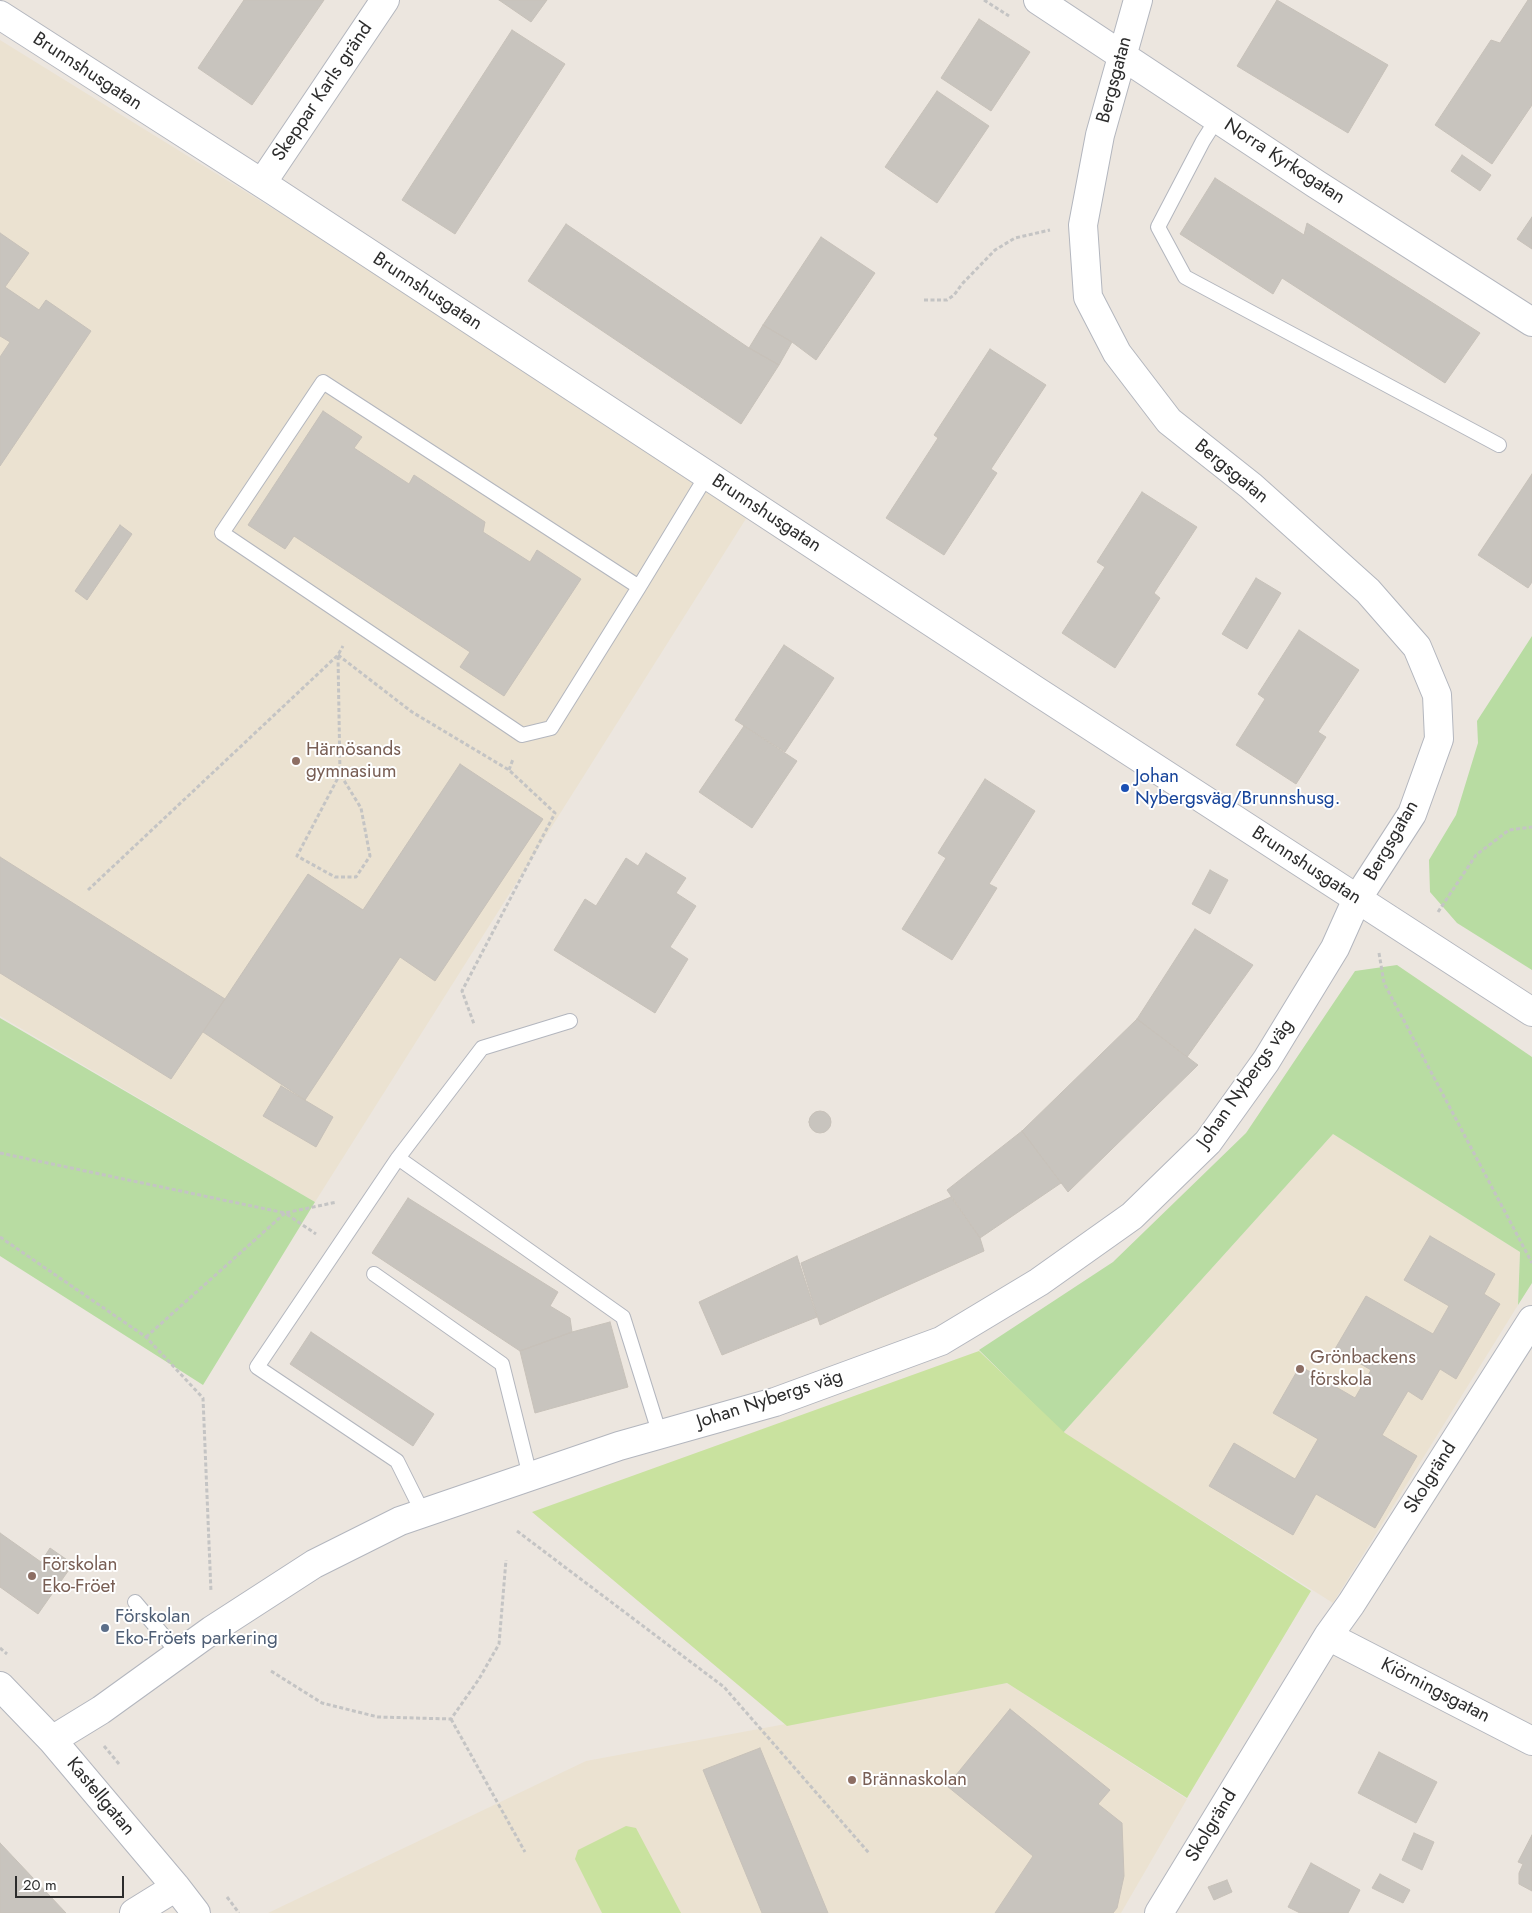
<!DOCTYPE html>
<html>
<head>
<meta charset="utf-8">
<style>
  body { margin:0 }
  #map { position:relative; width:1532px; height:1913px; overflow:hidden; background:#ece6df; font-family:Jost,sans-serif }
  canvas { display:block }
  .scale { position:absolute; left:15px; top:1876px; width:109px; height:22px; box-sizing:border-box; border:2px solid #2c2c2c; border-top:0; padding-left:6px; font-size:15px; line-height:18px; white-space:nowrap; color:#2c2c2c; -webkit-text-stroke:4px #fff; paint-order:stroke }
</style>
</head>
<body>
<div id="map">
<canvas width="1532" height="1913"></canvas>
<div class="scale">20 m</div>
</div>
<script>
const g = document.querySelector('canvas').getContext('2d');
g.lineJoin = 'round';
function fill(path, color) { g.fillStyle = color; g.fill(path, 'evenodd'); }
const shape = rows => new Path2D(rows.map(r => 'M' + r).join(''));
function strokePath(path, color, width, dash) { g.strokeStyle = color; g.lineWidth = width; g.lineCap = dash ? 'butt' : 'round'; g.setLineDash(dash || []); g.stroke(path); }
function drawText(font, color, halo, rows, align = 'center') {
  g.font = font + ' Jost,sans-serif'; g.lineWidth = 4; g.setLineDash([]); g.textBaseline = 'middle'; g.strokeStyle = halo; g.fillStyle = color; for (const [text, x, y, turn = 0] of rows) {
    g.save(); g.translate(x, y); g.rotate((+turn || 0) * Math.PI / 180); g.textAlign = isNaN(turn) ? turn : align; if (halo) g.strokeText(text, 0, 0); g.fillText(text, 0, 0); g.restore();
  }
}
fill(shape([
  [0,40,754,506,315,1202,0,1016],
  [1333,1134,1520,1252,1518,1305,1333,1603,1063,1433],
  [1007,1683,1187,1799,1121,1913,268,1913,586,1761]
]), '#ebe2d1');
fill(shape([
  [1532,636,1532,970,1457,923,1430,892,1429,860,1456,815,1478,743,1477,721],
  [1397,965,1532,1057,1532,1283,1518,1305,1520,1252,1333,1134,1063,1433,979,1350,1113,1262,1246,1133,1355,971],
  [0,1018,315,1202,203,1385,0,1256]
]), '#b8dca2');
fill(shape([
  [979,1351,1065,1433,1311,1591,1187,1798,1007,1683,787,1726,532,1512],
  [626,1826,636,1828,681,1913,602,1913,575,1859,578,1850]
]), '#c9e29f');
const building = shape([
  [244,0,324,0,252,105,198,68,244,0],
  [499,0,547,0,531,22,499,0],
  [1277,0,1388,65,1348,133,1237,66,1277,0],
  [1528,0,1532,0,1532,105,1492,164,1435,125,1491,40,1500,43,1528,0],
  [979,19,1030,52,991,111,941,78,979,19],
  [512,30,565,64,455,234,402,200,512,30],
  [937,91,989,126,937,203,885,167,937,91],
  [1462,155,1491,175,1480,191,1451,171,1462,155],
  [1215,178,1304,235,1307,223,1480,333,1445,383,1282,278,1273,294,1180,234,1215,178],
  [1532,217,1532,249,1517,239,1532,217],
  [566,224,749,348,779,365,741,424,528,281,566,224],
  [0,233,29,253,5,287,39,310,46,300,91,331,0,466,0,357,10,342,0,336,0,233],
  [821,237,875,273,816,360,792,342,763,325,821,237],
  [763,325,792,342,779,365,749,348,763,325],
  [990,349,1046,385,991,469,997,473,944,555,886,518,938,438,934,435,990,349],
  [323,411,362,437,354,448,409,484,414,475,485,522,483,532,530,562,537,550,581,579,504,696,460,667,470,652,294,536,285,549,248,525,323,411],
  [1532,474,1532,582,1528,588,1478,555,1532,474],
  [1142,492,1197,527,1154,593,1160,598,1115,668,1062,633,1105,567,1097,562,1142,492],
  [120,525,132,534,87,600,75,591,120,525],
  [1256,578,1281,593,1247,649,1222,634,1256,578],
  [1299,630,1359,670,1318,732,1326,737,1296,784,1236,745,1265,699,1258,694,1299,630],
  [784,645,834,678,785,752,735,720,784,645],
  [744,726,797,761,752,828,699,792,744,726],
  [460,764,543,819,435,981,400,957,305,1100,203,1032,308,874,363,910,460,764],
  [985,779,1035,811,989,884,997,888,952,960,902,929,946,858,938,853,985,779],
  [646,853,686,878,676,893,696,906,670,947,688,959,655,1013,554,950,585,899,596,906,626,858,638,866,646,853],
  [0,857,225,999,171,1079,0,973,0,857],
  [1210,870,1228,880,1210,914,1192,904,1210,870],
  [1195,929,1253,965,1187,1057,1137,1019,1195,929],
  [1137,1019,1198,1065,1068,1192,1022,1131,1137,1019],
  [281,1086,333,1117,316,1147,263,1116,281,1086],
  '809 1122a11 11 0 1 1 22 0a11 11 0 1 1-22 0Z',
  [1022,1131,1061,1183,980,1238,947,1190,1022,1131],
  [951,1197,980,1238,984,1251,820,1325,801,1263,951,1197],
  [408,1198,558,1292,550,1306,570,1318,572,1332,520,1351,372,1253,408,1198],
  [1430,1236,1495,1274,1484,1294,1500,1304,1456,1379,1440,1369,1422,1400,1408,1391,1382,1435,1417,1456,1375,1528,1316,1494,1293,1535,1209,1486,1234,1443,1295,1479,1318,1439,1273,1413,1300,1366,1355,1398,1371,1370,1335,1349,1366,1296,1433,1334,1449,1306,1404,1280,1430,1236],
  [797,1256,817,1317,722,1355,699,1302,797,1256],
  [610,1322,628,1387,535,1413,520,1351,572,1332,610,1322],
  [311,1332,434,1414,413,1446,290,1364,311,1332],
  [0,1533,41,1562,50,1548,73,1564,38,1614,0,1587,0,1533],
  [1010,1709,1110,1790,1098,1804,1122,1823,1124,1876,1117,1908,1113,1913,995,1913,1033,1856,947,1786,1010,1709],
  [760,1748,828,1913,762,1913,703,1770,760,1748],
  [1379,1752,1437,1782,1416,1823,1358,1793,1379,1752],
  [1414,1833,1434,1842,1422,1870,1402,1860,1414,1833],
  [1532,1835,1532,1891,1519,1884,1519,1873,1523,1864,1518,1862,1532,1835],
  [0,1843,66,1913,0,1913,0,1843],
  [1311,1863,1360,1890,1348,1913,1300,1913,1288,1907,1311,1863],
  [1380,1874,1410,1890,1403,1903,1372,1888,1380,1874],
  [1227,1880,1232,1892,1214,1900,1208,1887,1227,1880]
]);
fill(building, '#c8c4be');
strokePath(building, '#c7c1b9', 1);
const service = shape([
  [1217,119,1203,141,1158,227,1185,277,1499,445],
  [639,587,323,382,222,533,522,735,551,728,639,587,707,475],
  [570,1021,482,1048,398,1158,623,1317,660,1435],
  [398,1158,257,1367,397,1461,423,1513],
  [374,1274,502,1364,530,1476],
  [135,1602,179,1654]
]);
const minor = shape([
  [1038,0,1316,184,1532,322],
  [0,15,274,191,1038,692,1532,1012],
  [262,183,385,0],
  [1328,1636,1351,1604,1532,1320],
  [0,1686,52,1740,176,1887,196,1913],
  [52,1740,101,1710,212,1630,314,1564,400,1521,619,1446,775,1402,941,1341,1039,1282,1132,1216,1208,1142,1266,1061,1335,948,1357,899,1412,814,1439,739,1437,695,1417,647,1368,591,1251,486,1169,421,1117,353,1088,297,1083,225,1100,135,1138,0],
  [134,1913,176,1887],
  [1159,1913,1328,1636,1532,1741]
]);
strokePath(service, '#b3b6be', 16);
strokePath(minor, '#b3b6be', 30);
strokePath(shape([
  [984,0,1009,16],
  [924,300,947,300,954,295,962,284,995,250,1015,238,1050,230],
  [338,655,412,712,509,770,555,813,462,991,474,1024],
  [338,656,340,774,297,856,335,877,356,877,370,856,361,808,340,774],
  [509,770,513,759],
  [88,890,338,655,343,646],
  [1438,912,1476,855,1509,830,1532,827],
  [1379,953,1384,983,1532,1263],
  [0,1153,285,1213,337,1202],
  [0,1237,146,1337,203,1398,211,1592],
  [146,1337,285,1213,316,1234],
  [517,1531,724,1687,869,1853],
  [0,1648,7,1654],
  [271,1671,322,1703,378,1717,451,1719,479,1679,499,1644,506,1560],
  [451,1719,525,1852],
  [104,1746,119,1764],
  [227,1897,239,1913]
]), '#c4c4c4', 3, [4, 2.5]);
strokePath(service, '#fff', 14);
strokePath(minor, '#fff', 28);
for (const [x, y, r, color] of [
  [296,761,5,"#8d6e63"],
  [1125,788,5,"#1a4fb4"],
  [1300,1369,5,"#8d6e63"],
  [32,1576,5,"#8d6e63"],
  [105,1628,5,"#5c6f8a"],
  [852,1780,5,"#8d6e63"]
]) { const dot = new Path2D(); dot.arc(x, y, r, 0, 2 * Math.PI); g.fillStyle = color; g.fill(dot); strokePath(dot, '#fff', 2); }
drawText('19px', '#2c2c2c', '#fff', [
  ["Brunnshusgatan",87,72,33],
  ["Bergsgatan",1115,80,-75],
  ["Skeppar Karls gränd",323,92,-56],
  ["Norra Kyrkogatan",1284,162,33],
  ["Brunnshusgatan",427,292,33],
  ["Bergsgatan",1231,472,39],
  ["Brunnshusgatan",766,514,33],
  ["Bergsgatan",1392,841,-60],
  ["Brunnshusgatan",1306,866,33],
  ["Johan Nybergs väg",1246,1084,-55],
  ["Johan Nybergs väg",770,1400,-18],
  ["Skolgränd",1431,1478,-58],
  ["Kiörningsgatan",1435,1691,27],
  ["Kastellgatan",100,1797,50],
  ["Skolgränd",1212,1826,-59]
]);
drawText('19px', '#785e54', '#fff', [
  ["Härnösands",306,750],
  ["gymnasium",306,772],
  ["Grönbackens",1310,1358],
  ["förskola",1310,1380],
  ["Förskolan",42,1565],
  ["Eko-Fröet",42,1587],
  ["Brännaskolan",862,1780]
], 'left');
drawText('19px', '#164399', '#fff', [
  ["Johan",1135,777],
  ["Nybergsväg/Brunnshusg.",1135,799]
], 'left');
drawText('19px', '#4e5e75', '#fff', [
  ["Förskolan",115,1617],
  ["Eko-Fröets parkering",115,1639]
], 'left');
</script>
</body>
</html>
